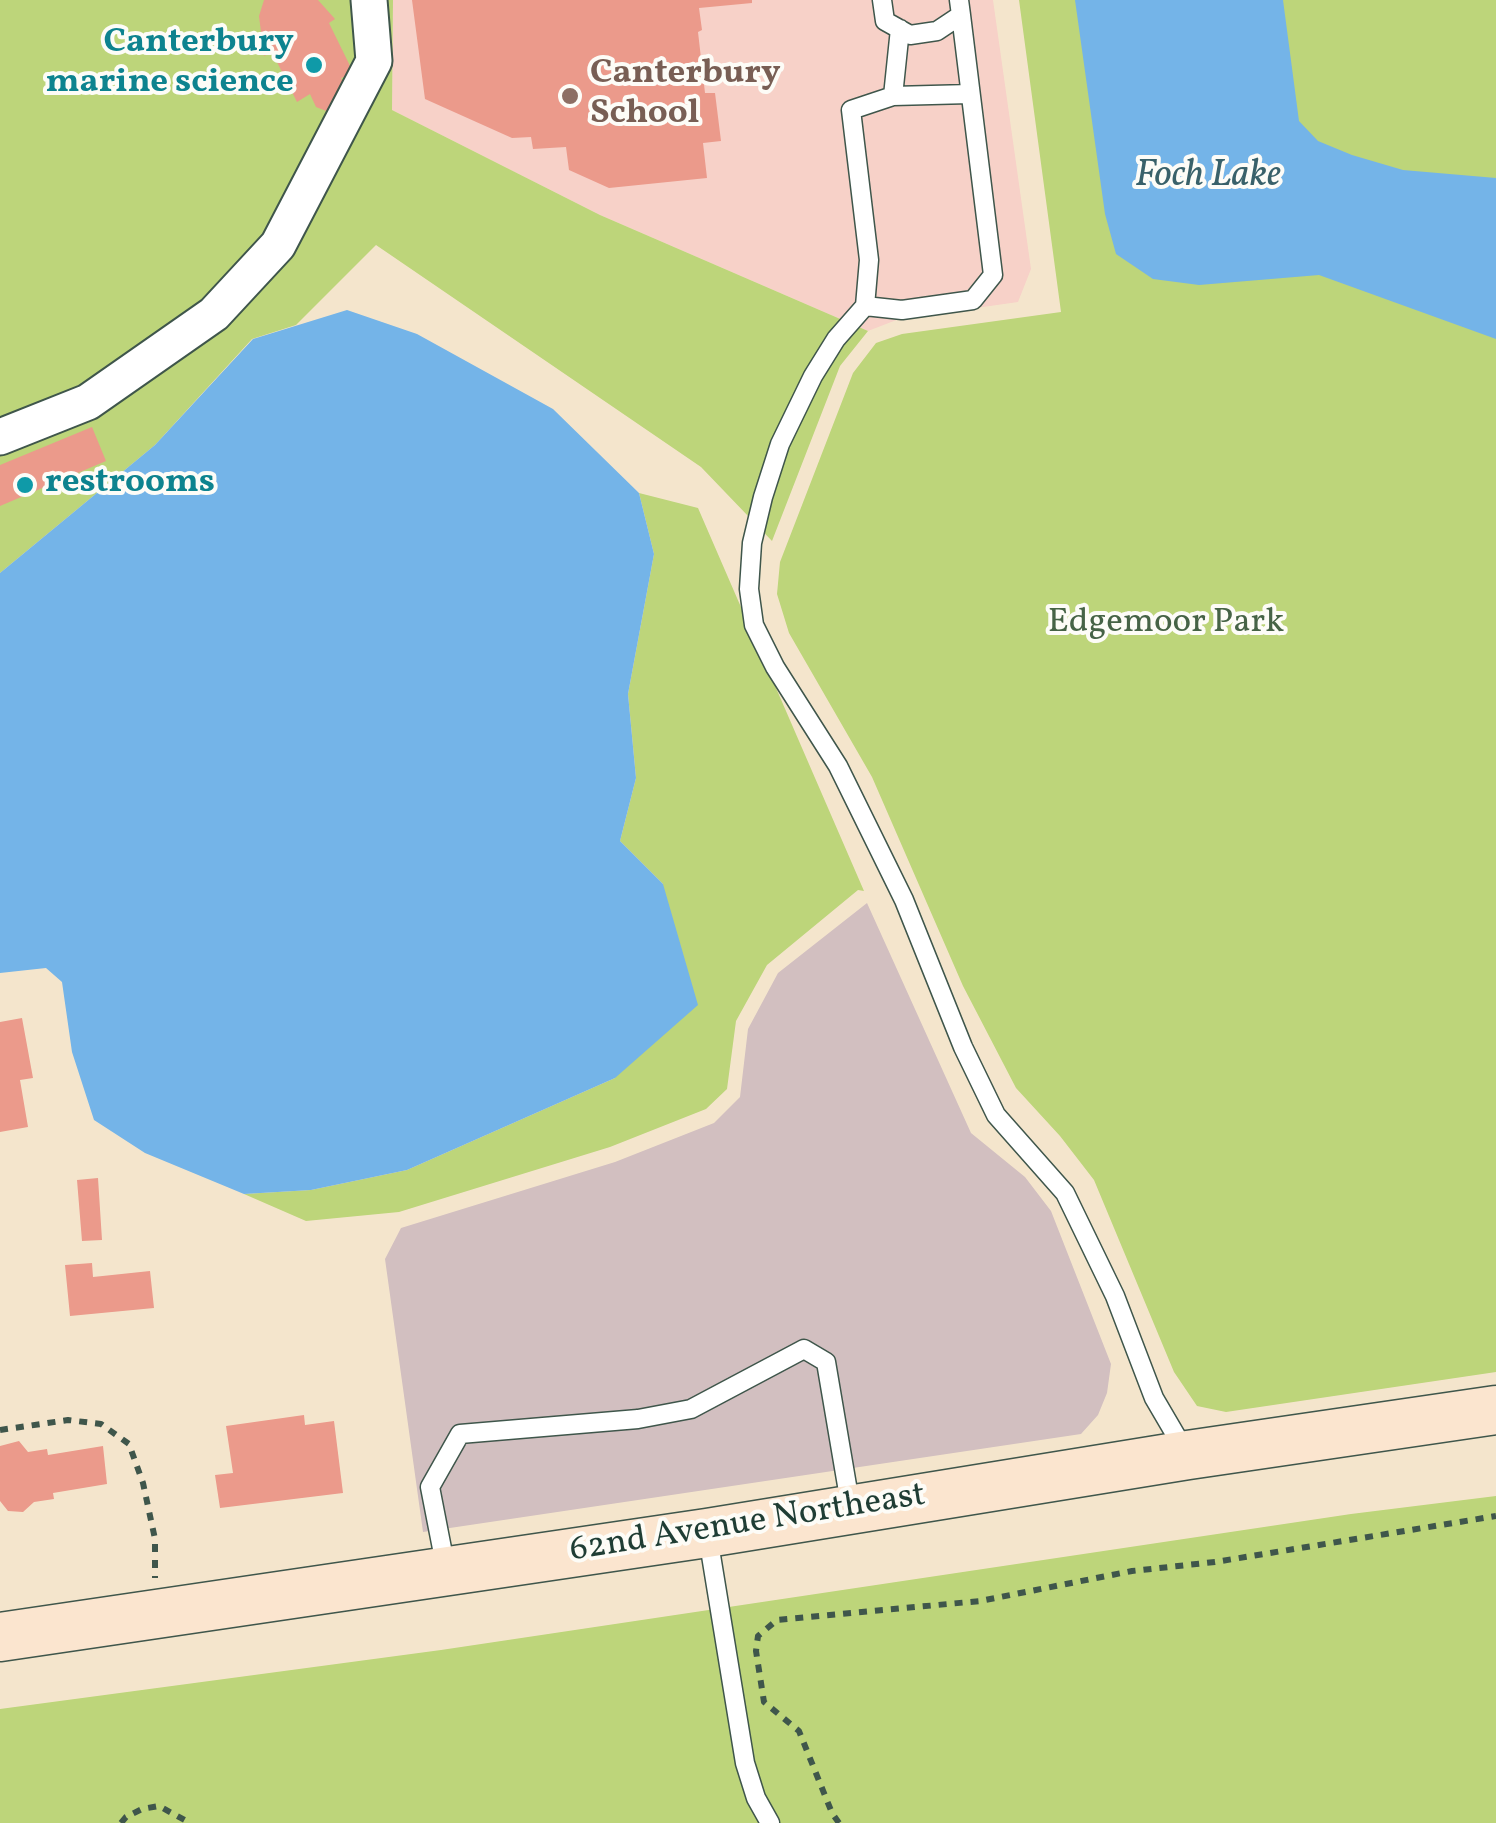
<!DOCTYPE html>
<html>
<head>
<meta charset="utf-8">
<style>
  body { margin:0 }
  canvas { display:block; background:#f4e5cc }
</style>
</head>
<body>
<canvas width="1496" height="1823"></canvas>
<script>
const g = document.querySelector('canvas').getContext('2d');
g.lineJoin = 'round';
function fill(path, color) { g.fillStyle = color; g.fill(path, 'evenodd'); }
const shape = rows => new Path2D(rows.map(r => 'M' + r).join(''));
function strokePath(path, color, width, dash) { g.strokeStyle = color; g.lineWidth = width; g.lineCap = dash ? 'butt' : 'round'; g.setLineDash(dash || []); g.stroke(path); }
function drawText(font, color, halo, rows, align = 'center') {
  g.font = font + ' Vollkorn,serif'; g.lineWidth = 8; g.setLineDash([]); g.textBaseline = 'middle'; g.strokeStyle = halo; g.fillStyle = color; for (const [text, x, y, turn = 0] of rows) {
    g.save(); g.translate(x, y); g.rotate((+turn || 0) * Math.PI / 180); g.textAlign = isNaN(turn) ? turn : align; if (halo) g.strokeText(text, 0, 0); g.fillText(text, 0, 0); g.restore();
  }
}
fill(shape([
  [393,0,993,0,1031,269,1018,302,899,319,868,331,600,215,392,110]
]), '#f7d1c8');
fill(shape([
  [867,903,971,1133,1025,1177,1051,1211,1111,1364,1107,1393,1098,1415,1081,1434,423,1532,385,1259,401,1228,615,1162,714,1123,740,1097,748,1029,778,973]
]), '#d2bfc0');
fill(shape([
  [0,0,352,0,357,56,265,234,204,299,80,385,0,419],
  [385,0,393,0,392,110,600,215,868,331,840,366,772,541,701,467,376,245,296,325,252,339,155,445,0,573,0,456,94,420,223,330,292,255],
  [1019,0,1496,0,1496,1372,1226,1412,1197,1406,1174,1372,1094,1180,1060,1136,1016,1088,963,986,872,777,789,633,777,594,780,562,853,373,876,343,902,334,1061,312],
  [639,493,698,508,864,891,858,890,767,965,736,1021,727,1089,706,1109,610,1147,399,1212,306,1221,244,1194,311,1190,407,1170,615,1078,663,884,620,841,636,778,628,694,654,554],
  [1496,1496,1496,1823,0,1823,0,1709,441,1650,1351,1514]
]), '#bdd57a');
fill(shape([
  [1075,0,1283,0,1299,121,1318,141,1352,155,1403,170,1496,178,1496,339,1319,275,1199,285,1153,279,1116,254,1105,214],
  [347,310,417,334,553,409,639,493,654,554,628,694,636,778,620,841,663,884,698,1005,615,1078,407,1170,311,1190,244,1194,145,1153,94,1120,72,1052,62,982,46,968,0,973,0,573,155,445,253,339]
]), '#74b4e8');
fill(shape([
  [264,0,318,0,335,19,329,23,354,74,341,78,347,91,339,116,316,107,310,94,297,102,272,52,264,56,259,16],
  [412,0,752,0,752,3,699,8,702,30,698,32,705,93,715,93,721,141,703,143,707,178,609,188,569,170,566,147,533,149,531,137,512,138,425,99],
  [92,427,106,461,0,506,0,465],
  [22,1018,33,1078,20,1080,28,1127,0,1132,0,1022],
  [98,1178,102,1240,82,1241,77,1180],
  [92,1263,93,1277,150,1271,154,1308,70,1316,65,1265],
  [304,1415,305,1425,334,1421,343,1493,220,1508,215,1475,233,1473,226,1426],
  [19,1441,28,1452,47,1449,48,1455,103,1446,107,1484,53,1493,54,1499,34,1502,23,1512,8,1511,0,1501,0,1446]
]), '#eb9a8b');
const lane = shape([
  [882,0,885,21,910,35,937,31,961,15,959,0],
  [900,29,893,96,851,110,869,260,865,306,902,310,973,300,993,275,961,15],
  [893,96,970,94],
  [865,306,836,339,813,376,780,444,763,497,752,543,749,589,754,625,775,667,838,766,904,900,963,1047,996,1115,1065,1193,1115,1296,1154,1398,1185,1451],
  [708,1537,745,1763,756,1798,770,1823],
  [446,1569,430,1487,460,1434,638,1419,691,1409,804,1349,826,1362,851,1509]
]);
const street = shape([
  [0,437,88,402,214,314,278,245,374,61,369,0]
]);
const secondary = shape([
  [0,1637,707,1533,1188,1455,1496,1410]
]);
strokePath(lane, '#3f564b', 21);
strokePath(street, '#3f564b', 39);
strokePath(secondary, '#3f564b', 51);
strokePath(shape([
  [0,1430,68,1420,101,1424,129,1444,143,1483,155,1539,155,1578],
  [121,1823,126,1817,142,1809,159,1806,190,1823],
  [839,1823,832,1813,799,1731,764,1702,756,1651,758,1636,777,1620,980,1601,1132,1571,1215,1562,1496,1516]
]), '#3f564b', 6, [8, 8]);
strokePath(lane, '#fff', 18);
strokePath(street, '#fff', 35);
strokePath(secondary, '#fbe5cf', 48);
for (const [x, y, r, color] of [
  [314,65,10,"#0f9aa8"],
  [570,96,10,"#8d6e63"],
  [25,485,10,"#0f9aa8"]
]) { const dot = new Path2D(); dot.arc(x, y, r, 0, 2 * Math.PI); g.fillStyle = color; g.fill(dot); strokePath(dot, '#fdfcf7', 4); }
drawText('bold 35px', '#0d838f', '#fdfcf7', [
  ["Canterbury",294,45],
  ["marine science",294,85],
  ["restrooms",45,485,"left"]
], 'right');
drawText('bold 35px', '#785e54', '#fdfcf7', [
  ["Canterbury",590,76],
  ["School",590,116]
], 'left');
drawText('35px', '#466346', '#fdfcf7', [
  ["Edgemoor Park",1166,625]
]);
drawText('35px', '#1f3d34', '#fdfcf7', [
  ["62nd Avenue Northeast",748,1525,-9]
]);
drawText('italic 38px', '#39616a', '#fdfcf7', [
  ["Foch Lake",1208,178]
]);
</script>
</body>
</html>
